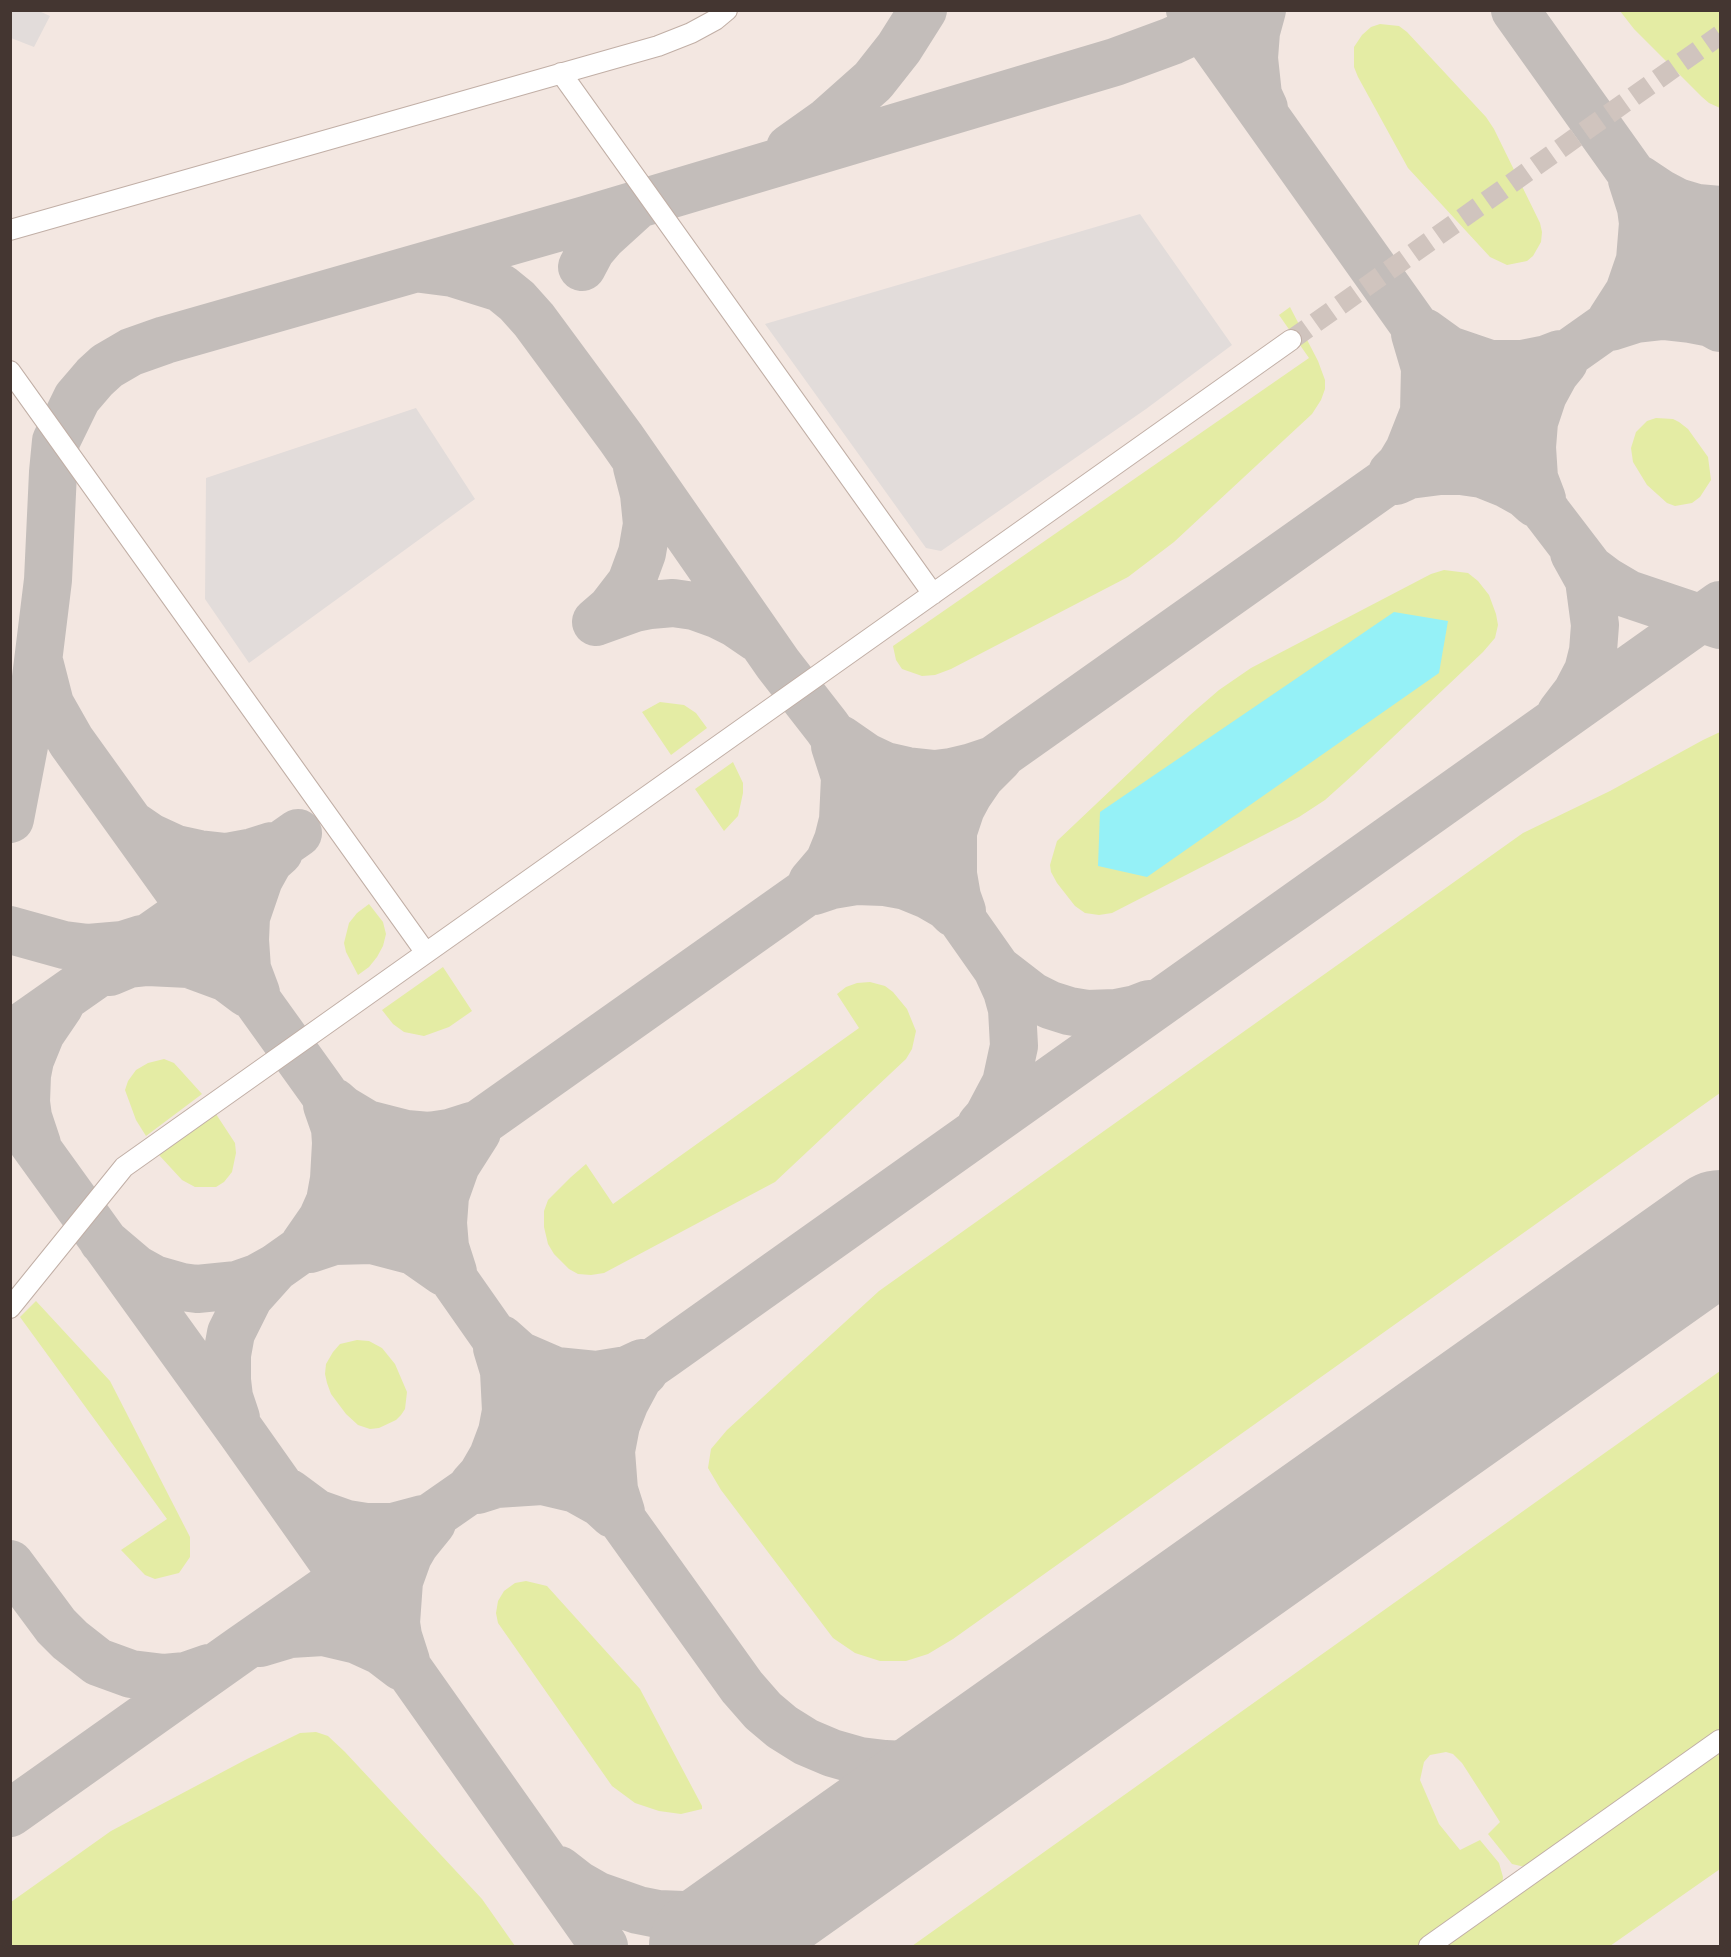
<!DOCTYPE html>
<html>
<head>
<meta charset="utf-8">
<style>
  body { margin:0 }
  #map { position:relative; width:1731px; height:1957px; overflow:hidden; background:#f3e7e1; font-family:"Space Grotesk",sans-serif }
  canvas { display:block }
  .frame { position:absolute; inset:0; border:12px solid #443631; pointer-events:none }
</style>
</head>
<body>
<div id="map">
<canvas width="1731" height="1957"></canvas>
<div class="frame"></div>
</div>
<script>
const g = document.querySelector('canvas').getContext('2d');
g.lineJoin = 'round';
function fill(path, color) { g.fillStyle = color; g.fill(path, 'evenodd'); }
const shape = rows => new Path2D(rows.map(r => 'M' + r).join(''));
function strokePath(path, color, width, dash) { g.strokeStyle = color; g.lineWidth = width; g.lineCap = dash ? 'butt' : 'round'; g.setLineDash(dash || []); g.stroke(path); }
fill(shape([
  [1620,11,1720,11,1720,108,1709,103,1702,97,1634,29],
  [1380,24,1399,26,1407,32,1486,117,1494,129,1540,223,1542,232,1541,242,1533,256,1527,261,1507,265,1490,257,1408,168,1358,77,1354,67,1354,47,1362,35,1371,27],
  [1290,307,1318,361,1325,380,1325,389,1321,400,1312,414,1174,542,1128,577,951,669,935,675,922,676,902,669,896,660,893,646,1309,358,1279,315],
  [1656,418,1673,419,1679,422,1688,429,1708,457,1711,480,1700,497,1692,503,1675,506,1667,503,1647,485,1633,462,1631,448,1636,432,1647,421],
  [1444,570,1468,573,1478,581,1489,595,1496,614,1498,625,1495,638,1483,652,1354,774,1325,800,1299,817,1112,913,1099,915,1085,913,1075,906,1057,883,1051,872,1050,865,1057,841,1190,715,1219,690,1251,668,1431,574],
  [660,702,684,705,696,713,707,728,671,755,642,712],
  [1720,732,1720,1093,953,1639,928,1654,906,1661,880,1661,855,1653,833,1638,721,1490,708,1468,711,1449,727,1430,879,1291,1523,833,1610,791,1703,740],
  [733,762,743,783,743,793,738,816,724,831,695,789],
  [369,904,383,922,386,934,383,946,377,957,369,967,358,975,346,952,344,943,349,923,357,913],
  [443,967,472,1011,449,1027,424,1036,404,1032,393,1024,382,1010],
  [870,982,885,986,893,992,907,1009,916,1031,912,1049,906,1059,775,1182,604,1273,591,1275,578,1274,569,1269,554,1254,548,1244,544,1227,544,1211,548,1200,571,1177,586,1164,613,1204,859,1028,837,994,846,987,857,983],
  [164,1059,174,1063,202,1094,146,1136,136,1120,125,1090,128,1081,136,1070,148,1063],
  [216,1114,235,1143,236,1153,232,1172,224,1182,216,1187,195,1187,182,1180,159,1155],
  [36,1301,110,1381,190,1537,190,1557,179,1573,155,1579,145,1575,121,1550,167,1519,20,1317],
  [357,1340,369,1341,382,1348,395,1364,407,1392,405,1409,401,1415,396,1420,379,1428,370,1429,358,1425,346,1414,331,1394,327,1383,325,1374,326,1364,333,1352,340,1344],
  [1720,1371,1720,1733,1525,1867,1512,1864,1488,1834,1500,1822,1462,1763,1453,1754,1446,1752,1430,1755,1424,1762,1420,1780,1439,1824,1460,1850,1480,1840,1499,1863,1503,1877,1502,1886,1421,1946,912,1946],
  [526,1581,547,1586,640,1689,702,1806,702,1809,681,1814,659,1811,635,1803,612,1786,498,1623,496,1613,498,1601,504,1591,515,1583],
  [316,1732,328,1736,345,1752,482,1899,515,1946,11,1946,11,1902,111,1831,247,1759,300,1733],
  [1720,1746,1720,1869,1610,1946,1437,1946]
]), '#e4eca4');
fill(shape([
  [10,11,39,11,50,16,34,47,11,38],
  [1140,214,1232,345,1146,409,941,551,926,548,765,324],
  [416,408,475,499,249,663,205,599,206,478]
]), '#e2dcda');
fill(shape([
  [1394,612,1448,621,1439,673,1147,877,1098,866,1100,812]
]), '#95f1f7');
strokePath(shape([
  [1190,10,1548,514,1590,569,1606,581,1628,594,1720,625],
  [1262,10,1256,32,1254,58,1258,95,1264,108],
  [1515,10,1720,298],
  [790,148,828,121,873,81,899,48,923,10],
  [1639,179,1660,193,1677,202,1697,208,1720,210],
  [582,267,591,250,603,236,636,206],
  [422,269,453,273,501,288,517,301,534,320,621,438,778,664,827,727,997,969,1007,991,1012,1009,1014,1046,1006,1083,988,1117,981,1125],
  [1611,320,1629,292,1640,260,1643,223,1641,208,1632,180],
  [1611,327,1636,319,1663,316,1690,319,1711,323,1720,328],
  [1424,332,1449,350,1490,364,1522,364,1547,359,1560,354],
  [1392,473,1400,465,1409,450,1424,412,1425,368,1415,334],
  [1396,481,1409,475,1440,471,1461,471,1482,474,1507,484,1525,494,1535,503],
  [1542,499,1534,478,1532,447,1534,422,1543,395,1555,373,1564,362],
  [596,622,635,608,650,605,673,603,694,606,719,615,735,623,757,638],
  [596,622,611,609,631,583,642,553,647,524,644,494,637,467],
  [40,665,50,704,71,741,320,1088,626,1525,742,1687,763,1711,782,1727,806,1742,832,1753,860,1761,885,1764,906,1765,951,1758,968,1752,1010,1733],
  [1561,713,1577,692,1588,671,1593,651,1595,625,1589,580,1574,553],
  [840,739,866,757,885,766,907,771,935,774,951,772,972,767,999,758,981,776,968,795,961,808,953,832,953,874,957,897,962,911],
  [10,819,34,694,48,580,53,472,56,441,77,398,95,377,107,366,131,352,165,340,585,220,1115,62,1172,41,1202,27,1224,10],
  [131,824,150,837,176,849,199,854,226,857,253,852,272,846],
  [812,882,829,862,838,840,843,820,845,777,835,746],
  [814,891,832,885,856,881,884,882,906,886,928,895,947,906,954,913],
  [10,930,64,945,88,948,123,945,142,939],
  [997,969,1032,996,1050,1005,1069,1011,1087,1014,1116,1013,1136,1009,1149,1004],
  [110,972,129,964,148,962,189,964,227,978,247,993],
  [256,993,247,969,245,940,246,917,259,879,269,861,279,852],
  [10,1035,298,833],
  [334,1102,342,1109,367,1124,406,1134,429,1136,449,1133,471,1126],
  [10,1111,242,1433,604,1946],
  [37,1144,28,1117,26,1102,27,1075,30,1060,41,1033,60,1005],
  [103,1241,136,1269,154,1279,182,1287,197,1289,237,1285,257,1278,275,1268,1720,246],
  [304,1245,322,1219,330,1201,334,1179,336,1143,335,1128,327,1105],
  [310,1249,334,1241,372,1240,414,1251,444,1272],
  [453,1272,445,1247,443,1223,445,1196,456,1165,477,1132],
  [501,1339,519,1355,556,1371,596,1375,627,1370,642,1363],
  [236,1418,229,1397,227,1380,227,1355,231,1333,249,1297,275,1268],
  [473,1485,482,1475,493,1456,502,1432,506,1411,504,1371,497,1348],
  [477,1490,496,1484,542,1481,576,1489,601,1503,613,1514],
  [289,1493,316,1513,347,1524,366,1527,393,1527,423,1519],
  [621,1512,614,1490,611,1451,616,1425,625,1402,639,1376,644,1372],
  [10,1564,56,1626,70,1640,98,1662,131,1674,164,1678,186,1676,209,1668],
  [260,1643,290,1634,323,1632,357,1640,381,1651,402,1667],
  [406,1661,398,1636,396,1623,399,1581,408,1556,415,1544,432,1523],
  [10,1813,240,1650,665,1354,1720,605],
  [559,1870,577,1884,598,1896,638,1910,658,1914,709,1916,752,1905,781,1892,820,1867],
  [746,1946,765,1922,794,1891]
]), '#c3bdba', 48);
strokePath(shape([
  [709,1946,1720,1230]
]), '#c3bdba', 120);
strokePath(shape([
  [1291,340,1720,35]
]), '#d0c4be', 20, [20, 10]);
const minor = shape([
  [561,73,933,594],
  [10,230,658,46,691,33,715,20,727,10],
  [10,371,426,953],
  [10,1308,124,1167,1291,340],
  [1429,1946,1720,1740]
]);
strokePath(minor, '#c1afa6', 22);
strokePath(minor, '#fff', 20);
</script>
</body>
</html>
